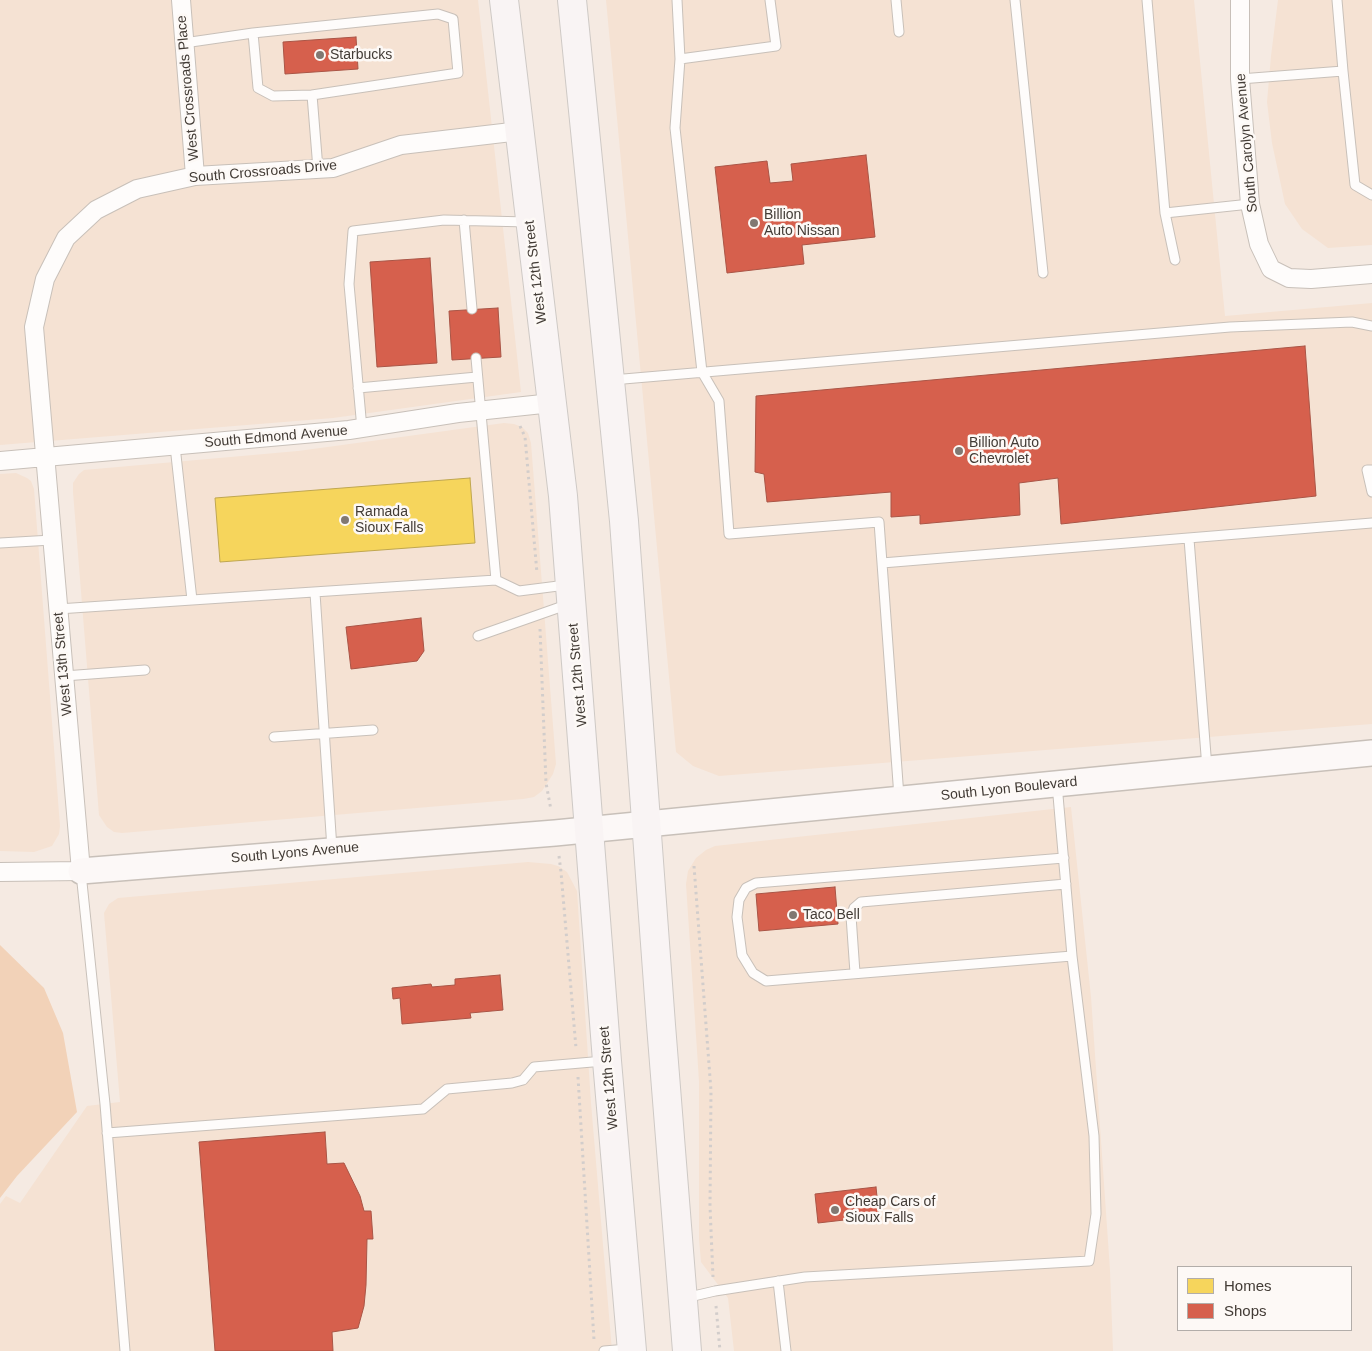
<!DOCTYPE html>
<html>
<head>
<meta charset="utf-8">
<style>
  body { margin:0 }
  #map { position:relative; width:1372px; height:1351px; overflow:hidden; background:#f5eae2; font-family:Helvetica,sans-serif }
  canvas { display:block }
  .legend { position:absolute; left:1177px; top:1266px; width:175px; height:65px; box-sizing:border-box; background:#fdf9f6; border:1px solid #b2ada9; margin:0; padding:6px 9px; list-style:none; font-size:15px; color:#423b35 }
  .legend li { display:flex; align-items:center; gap:10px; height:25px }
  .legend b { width:25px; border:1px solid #b2ada9 }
</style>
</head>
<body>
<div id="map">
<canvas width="1372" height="1351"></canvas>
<ul class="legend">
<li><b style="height:14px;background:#f6d55c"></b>Homes</li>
<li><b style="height:14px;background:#d6604d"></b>Shops</li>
</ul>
</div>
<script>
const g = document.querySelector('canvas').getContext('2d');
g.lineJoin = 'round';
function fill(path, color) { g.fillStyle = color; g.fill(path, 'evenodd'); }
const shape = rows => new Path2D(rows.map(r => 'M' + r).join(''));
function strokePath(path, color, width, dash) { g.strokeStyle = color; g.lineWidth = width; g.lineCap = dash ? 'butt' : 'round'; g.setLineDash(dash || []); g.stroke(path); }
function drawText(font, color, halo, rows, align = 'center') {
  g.font = font + ' Helvetica,sans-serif'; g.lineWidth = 5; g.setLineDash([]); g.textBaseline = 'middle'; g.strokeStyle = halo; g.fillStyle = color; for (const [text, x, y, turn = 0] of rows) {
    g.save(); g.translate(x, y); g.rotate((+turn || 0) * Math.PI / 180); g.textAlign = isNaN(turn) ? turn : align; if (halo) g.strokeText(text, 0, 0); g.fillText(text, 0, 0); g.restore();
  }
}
fill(shape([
  [0,0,478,0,521,392,333,418,0,445],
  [606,0,1194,0,1225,316,1372,303,1372,724,719,776,693,766,676,752],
  [1278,0,1372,0,1372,245,1328,248,1302,229,1285,204,1272,143,1267,102,1271,56],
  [504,423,514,424,522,427,528,433,531,443,556,764,553,774,542,791,534,797,523,799,122,833,114,832,107,827,99,815,73,492,73,483,79,474,84,470,298,451],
  [16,473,27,478,31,481,34,489,60,826,59,834,52,846,34,852,0,851,0,474],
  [1071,807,1091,997,1110,1270,1113,1351,734,1351,728,1298,701,1262,699,1239,699,1081,686,884,688,871,696,858,706,850,715,846],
  [528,862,551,864,558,866,567,872,577,891,591,1103,612,1351,0,1351,0,1204,6,1196,20,1203,87,1106,120,1102,104,913,109,904,118,898]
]), '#f5e2d3');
fill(shape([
  [0,945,44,988,63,1033,77,1112,17,1176,0,1198]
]), '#f2d2b8');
const homes = shape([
  [470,478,475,543,220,562,215,498,470,478]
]);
fill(homes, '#f6d55c');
strokePath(homes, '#c0a750', 1);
const shops = shape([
  [356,37,358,69,285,74,283,42,356,37],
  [866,155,875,237,802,245,804,264,727,273,715,167,767,161,770,183,793,181,791,164,866,155],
  [430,258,437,363,377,367,370,262,430,258],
  [498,308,501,357,452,360,449,311,498,308],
  [1305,346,1316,496,1061,524,1058,478,1019,483,1020,515,920,524,920,515,891,517,891,492,767,502,764,474,755,472,756,396,1305,346],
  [421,618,424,651,417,661,351,669,346,627,421,618],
  [835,887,838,924,759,931,756,894,835,887],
  [500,975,503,1010,470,1013,471,1018,402,1024,400,998,393,999,392,988,431,984,432,987,455,985,455,979,500,975],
  [325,1132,327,1164,344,1163,360,1196,364,1211,371,1211,373,1239,367,1239,366,1285,364,1306,358,1328,332,1332,333,1351,215,1351,199,1142,325,1132],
  [876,1187,879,1216,818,1223,815,1194,876,1187]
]);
fill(shops, '#d6604d');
strokePath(shops, '#aa5546', 1);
const lane = shape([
  [677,0,680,59,776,46,770,0],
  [896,0,899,32],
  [1015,0,1043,273],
  [1147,0,1165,213],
  [1337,0,1343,71],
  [253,33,258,88,273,96,312,95],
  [184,43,253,33,438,14,453,19,458,73,312,95,318,169],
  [680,59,675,128,702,372,719,401,729,534,879,522,882,563,1372,523],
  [1240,79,1343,71,1355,185,1372,195],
  [464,220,472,309],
  [1175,260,1165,213,1250,204],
  [476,358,496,580],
  [612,380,1230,327,1352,322,1372,326],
  [358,388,477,377],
  [362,429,349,284,353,231,444,220,528,222],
  [175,446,192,600,496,580,519,591,566,585],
  [1372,470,1367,470,1372,492],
  [1189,539,1207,768],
  [0,543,52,540],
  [882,563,899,797],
  [315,593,332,849],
  [58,609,192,600],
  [478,636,569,604],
  [64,676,145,670],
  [274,737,373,730],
  [1057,784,1072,956,766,981,753,973,742,955,737,917,739,900,746,888,756,883,1064,858],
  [81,873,105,1104,125,1351],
  [855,973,851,916,854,908,861,902,1066,884],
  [107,1133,423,1109,447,1089,512,1083,523,1080,534,1067,604,1061],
  [778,1281,786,1351],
  [685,1298,715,1291,805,1277,1089,1261,1096,1214,1094,1136,1072,956],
  [604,1351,628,1349]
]);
const street = shape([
  [181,0,195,176],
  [1240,0,1240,79,1250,204,1259,244,1271,269,1289,278,1311,279,1372,274],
  [0,461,349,430,458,413,552,403],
  [0,872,81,871,34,327,45,279,66,238,96,210,137,189,195,176,333,168,401,145,520,131]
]);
const secondary = shape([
  [81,871,555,833,1372,753]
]);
const primary = shape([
  [504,0,563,496,607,1061,632,1351],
  [572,0,624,521,661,1025,687,1351]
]);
strokePath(lane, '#c8c0b9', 11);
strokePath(street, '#c8c0b9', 20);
strokePath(secondary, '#c8c0b9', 28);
strokePath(primary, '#cec9c5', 30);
strokePath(shape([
  [520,426,525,437,537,573],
  [540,629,546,783,551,810],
  [559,856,561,872,576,1048],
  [694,866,711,1091,710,1206,713,1277],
  [578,1077,594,1340],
  [716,1306,720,1351]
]), '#d2cdcb', 3, [2.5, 4]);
strokePath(lane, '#fefcfb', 9);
strokePath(street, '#fefcfb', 18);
strokePath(secondary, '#fcf8f7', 25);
strokePath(primary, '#f9f4f4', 28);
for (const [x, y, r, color] of [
  [320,55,5,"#817872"],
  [754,223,5,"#817872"],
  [959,451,5,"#817872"],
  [345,520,5,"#817872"],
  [793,915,5,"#817872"],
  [835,1210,5,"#817872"]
]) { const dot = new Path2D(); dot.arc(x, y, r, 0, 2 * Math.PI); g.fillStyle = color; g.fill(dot); strokePath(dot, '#fdf9f6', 2); }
drawText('14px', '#423b35', '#fdf9f6', [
  ["Starbucks",330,55],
  ["Billion",764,215],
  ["Auto Nissan",764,231],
  ["Billion Auto",969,443],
  ["Chevrolet",969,459],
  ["Ramada",355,512],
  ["Sioux Falls",355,528],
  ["Taco Bell",803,915],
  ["Cheap Cars of",845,1202],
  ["Sioux Falls",845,1218]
], 'left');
drawText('14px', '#423b35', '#fdf9f6', [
  ["West Crossroads Place",188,88,-95],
  ["South Carolyn Avenue",1247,143,-95],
  ["South Crossroads Drive",263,172,-5],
  ["West 12th Street",536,272,-97],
  ["South Edmond Avenue",276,437,-5],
  ["West 13th Street",63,664,-95],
  ["West 12th Street",578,675,-95],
  ["South Lyon Boulevard",1009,789,-6],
  ["South Lyons Avenue",295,853,-5],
  ["West 12th Street",609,1078,-95]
]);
</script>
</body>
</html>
